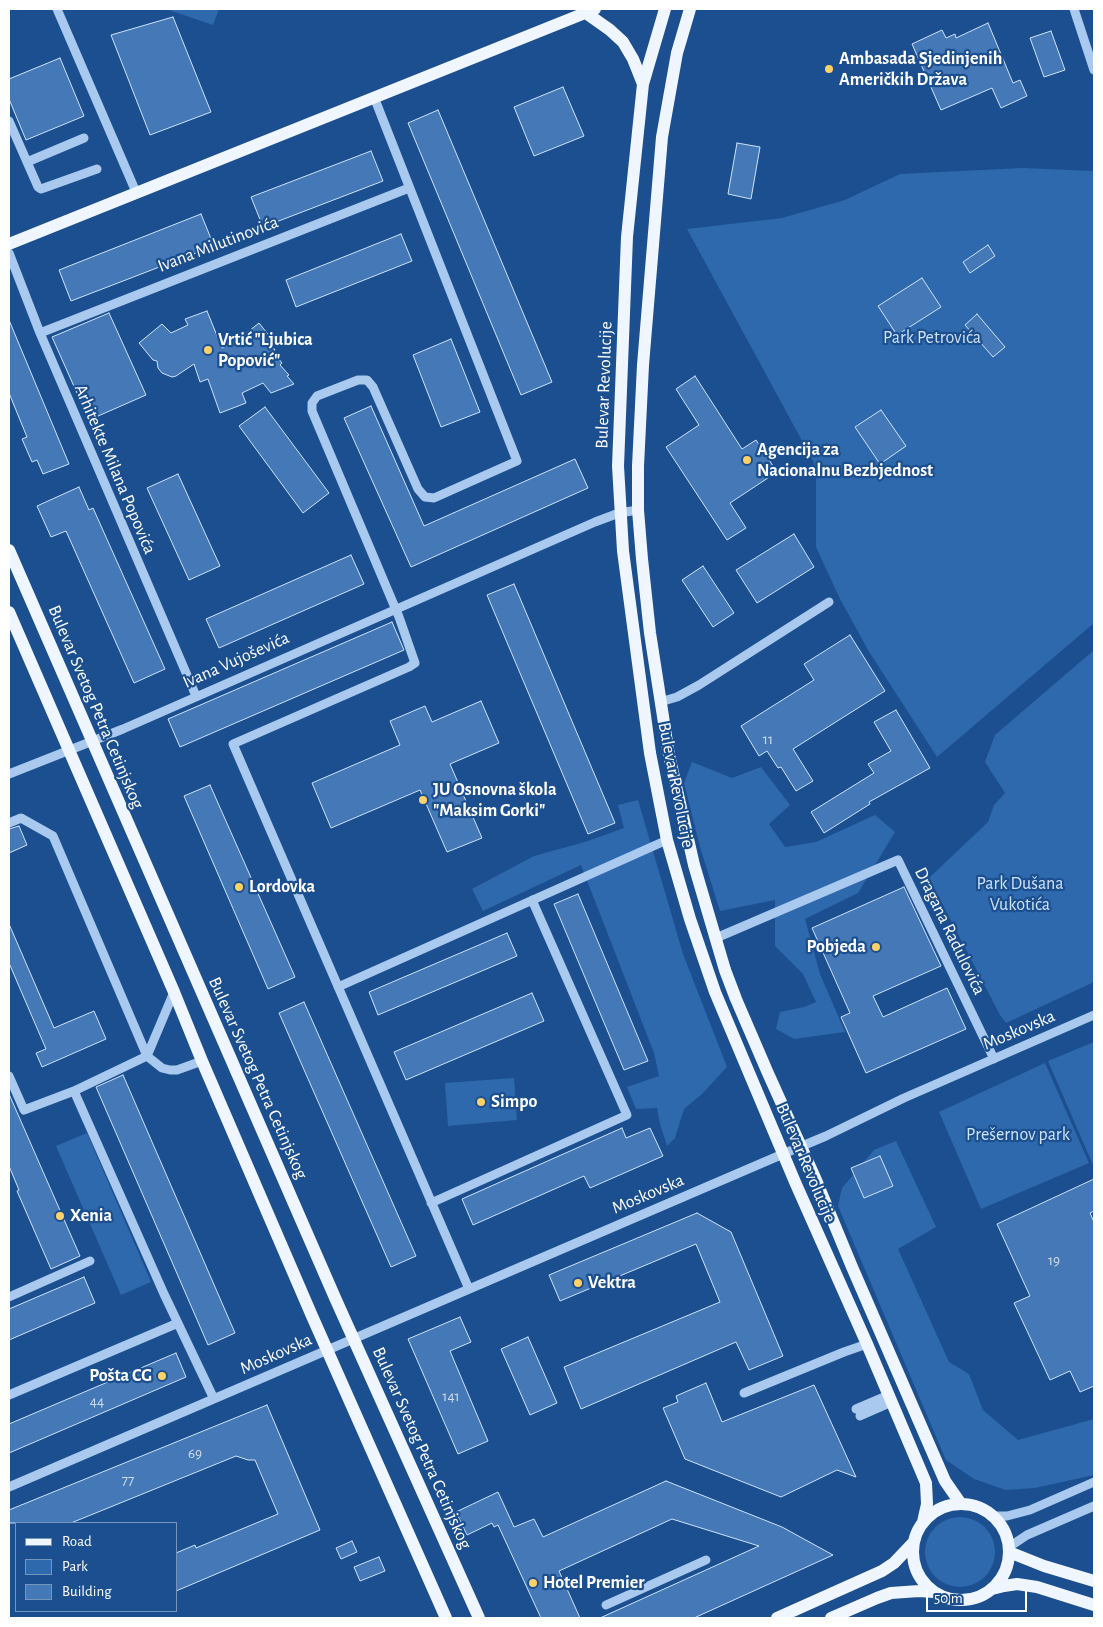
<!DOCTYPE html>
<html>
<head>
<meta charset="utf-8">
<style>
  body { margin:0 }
  #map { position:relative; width:1103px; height:1627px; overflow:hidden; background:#1b4f8f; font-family:"Alegreya Sans",sans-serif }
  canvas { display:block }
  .frame { position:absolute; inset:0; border:10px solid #fff; pointer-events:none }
  .legend { position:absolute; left:15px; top:1522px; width:162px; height:90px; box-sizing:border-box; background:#1b4f8f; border:1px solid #7695bc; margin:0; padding:6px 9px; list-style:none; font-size:15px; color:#fff }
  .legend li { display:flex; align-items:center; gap:10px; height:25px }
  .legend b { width:25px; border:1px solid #7695bc }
  .scale { position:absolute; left:926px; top:1590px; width:101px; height:22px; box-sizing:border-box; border:2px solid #fff; border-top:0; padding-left:6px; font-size:15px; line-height:18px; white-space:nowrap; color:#fff; -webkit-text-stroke:4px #1b4f8f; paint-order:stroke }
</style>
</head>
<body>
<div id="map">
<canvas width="1103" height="1627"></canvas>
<div class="frame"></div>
<ul class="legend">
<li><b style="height:6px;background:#f0f6ff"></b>Road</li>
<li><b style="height:14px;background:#2e69ad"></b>Park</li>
<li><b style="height:14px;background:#4478b7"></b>Building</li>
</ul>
<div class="scale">50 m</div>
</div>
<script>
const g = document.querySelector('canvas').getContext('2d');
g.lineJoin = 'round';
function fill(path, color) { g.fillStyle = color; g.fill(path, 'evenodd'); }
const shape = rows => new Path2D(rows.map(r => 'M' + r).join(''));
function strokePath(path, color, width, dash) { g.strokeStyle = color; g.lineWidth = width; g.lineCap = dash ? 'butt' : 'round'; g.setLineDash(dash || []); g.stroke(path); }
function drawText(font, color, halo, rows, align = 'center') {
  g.font = font + ' "Alegreya Sans",sans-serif'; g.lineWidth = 4.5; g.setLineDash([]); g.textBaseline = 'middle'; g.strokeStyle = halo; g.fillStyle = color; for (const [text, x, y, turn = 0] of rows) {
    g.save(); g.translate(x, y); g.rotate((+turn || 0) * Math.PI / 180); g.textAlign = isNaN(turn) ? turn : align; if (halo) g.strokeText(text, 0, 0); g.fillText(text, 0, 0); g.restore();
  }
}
fill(shape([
  [166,9,219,9,213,25],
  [1022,168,1094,171,1094,623,937,757,868,650,839,597,816,547,816,473,813,461,687,229,782,218,845,200,900,174],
  [1094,650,1094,982,1006,1023,1000,1015,929,878,988,822,994,805,1005,793,985,762,995,735],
  [692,762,732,778,761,767,790,805,769,824,785,847,816,842,875,815,895,832,858,893,805,919,820,974,845,1032,794,1039,776,1029,780,1012,804,1007,816,1002,803,974,775,946,775,900,720,911,700,847,684,783],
  [638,800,683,954,727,1067,702,1094,684,1109,675,1138,667,1146,660,1124,657,1108,636,1109,627,1087,659,1076,654,1053,581,865,483,911,472,889,534,856,588,841,624,828,618,805],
  [1094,1042,1094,1164,1093,1165,1048,1061],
  [1045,1063,1089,1163,981,1209,939,1112],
  [514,1078,517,1120,448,1126,445,1083],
  [87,1133,151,1282,121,1295,56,1146],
  [896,1141,936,1227,898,1249,949,1362,969,1374,983,1410,1018,1440,1094,1419,1094,1475,1035,1488,1006,1490,974,1479,946,1460,838,1206,842,1188,874,1150],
  '925 1552a35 35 0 1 1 70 0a35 35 0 1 1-70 0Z'
]), '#2e69ad');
const building = shape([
  [173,17,211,112,150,135,111,35,173,17],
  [988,23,1013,83,1020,80,1027,96,1001,108,992,88,941,110,912,44,942,30,946,38,955,34,956,38,988,23],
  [1051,31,1065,70,1044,77,1030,38,1051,31],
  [60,58,84,116,26,140,9,99,9,79,60,58],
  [563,87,584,136,534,156,514,107,563,87],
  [438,110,552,382,521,395,408,123,438,110],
  [737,143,760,147,751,199,728,194,737,143],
  [371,151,383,181,263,227,251,197,371,151],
  [201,214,214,246,71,301,59,270,201,214],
  [401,234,412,261,296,307,286,280,401,234],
  [988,245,995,256,970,273,963,262,988,245],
  [922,278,941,307,897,335,878,306,922,278],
  [207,311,222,348,235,342,259,323,271,338,268,341,275,350,273,352,282,363,280,365,289,375,287,376,294,384,271,393,263,383,242,393,246,403,220,413,208,379,200,382,194,364,176,376,172,377,162,373,158,368,157,361,153,360,139,343,162,324,171,333,188,325,185,319,207,311],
  [109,313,146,395,89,420,52,337,109,313],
  [977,314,1005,347,993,357,965,325,977,314],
  [9,320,69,464,43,474,37,460,32,462,22,439,27,437,9,393,9,320],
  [451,339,480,412,441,427,413,355,451,339],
  [695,376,742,449,756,440,777,472,730,503,746,528,727,540,666,447,699,425,676,389,695,376],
  [371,406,424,526,575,459,588,488,411,567,344,418,371,406],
  [265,407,329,493,303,513,239,426,265,407],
  [881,410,906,446,880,464,855,427,881,410],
  [178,474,220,566,189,580,147,488,178,474],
  [79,487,89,510,93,508,165,669,134,683,66,531,51,537,37,506,79,487],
  [794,534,814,567,757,603,736,570,794,534],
  [351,555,364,584,219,648,206,619,351,555],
  [703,566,734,613,713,627,682,580,703,566],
  [514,584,615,823,588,834,487,595,514,584],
  [392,622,404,650,180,747,168,719,392,622],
  [850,635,885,691,793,749,813,781,796,791,781,767,778,768,767,751,759,756,741,726,814,680,804,664,850,635],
  [481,701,499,743,450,764,482,838,447,852,420,790,331,828,312,783,400,745,390,721,425,706,432,722,481,701],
  [896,710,930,768,869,802,870,804,824,833,811,812,874,773,868,764,891,751,874,722,896,710],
  [210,785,295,977,268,989,184,796,210,785],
  [19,826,27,845,9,853,9,829,19,826],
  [904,887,941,966,873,996,883,1017,947,988,966,1029,866,1073,841,1017,850,1013,812,928,904,887],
  [578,894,648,1061,624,1070,554,904,578,894],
  [9,924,54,1028,94,1011,106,1039,42,1067,36,1053,46,1049,9,963,9,924],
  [507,933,517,956,378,1015,369,992,507,933],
  [532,993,544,1021,406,1080,394,1052,532,993],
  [304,1002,416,1256,391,1267,279,1013,304,1002],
  [123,1075,235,1333,208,1345,96,1087,123,1075],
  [9,1094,80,1256,51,1269,17,1191,19,1190,9,1166,9,1094],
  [622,1128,626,1138,650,1128,663,1156,590,1188,584,1176,473,1225,462,1199,622,1128],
  [880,1156,893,1186,864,1198,851,1168,880,1156],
  [1094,1179,1094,1211,1090,1213,1094,1222,1094,1386,1080,1392,1070,1371,1050,1380,1014,1303,1030,1296,997,1224,1094,1179],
  [697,1213,731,1232,783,1356,749,1370,736,1342,581,1409,564,1367,720,1302,696,1244,560,1301,549,1275,697,1213],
  [84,1277,95,1303,9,1340,9,1309,84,1277],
  [460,1317,471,1342,450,1351,488,1441,458,1454,408,1339,460,1317],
  [528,1337,557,1403,530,1415,501,1349,528,1337],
  [176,1353,186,1377,9,1453,9,1424,176,1353],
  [706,1383,722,1422,814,1385,856,1477,837,1470,781,1497,685,1459,663,1408,678,1402,676,1396,706,1383],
  [267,1405,320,1530,176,1591,176,1553,195,1545,196,1548,278,1514,255,1460,248,1460,236,1456,71,1523,9,1523,9,1510,267,1405],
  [666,1481,782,1527,833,1555,694,1618,600,1618,759,1546,672,1519,559,1571,580,1618,541,1618,498,1525,494,1527,492,1523,467,1535,456,1512,498,1492,514,1527,534,1519,543,1537,666,1481],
  [352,1541,357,1552,341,1559,336,1548,352,1541],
  [379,1557,385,1571,360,1581,354,1567,379,1557]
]);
fill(building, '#4478b7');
strokePath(building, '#cfe3fa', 1);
strokePath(shape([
  [57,9,136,192],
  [1074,9,1094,70],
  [374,97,517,461,434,498,425,497,418,489,373,387,367,380,358,380,317,396,312,403,312,411,399,617,415,663,409,667,233,744,469,1289],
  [9,121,38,187,41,189,97,169],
  [27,162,84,138],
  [9,253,40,333,196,696],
  [40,333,409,188],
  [660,702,677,697,699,685,829,602],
  [9,774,123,729,595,522,619,513,638,510],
  [9,823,21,818,53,836,147,1056,162,1068,170,1070,177,1070,202,1061],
  [716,938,898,860,994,1059],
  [338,987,667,840],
  [147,1056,174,992],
  [9,1076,24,1110,74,1091,147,1056],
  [74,1091,164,1294,214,1399],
  [431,1203,627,1115,532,900],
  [9,1297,90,1261],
  [744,1393,844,1352,867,1344],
  [9,1395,178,1323],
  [856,1409,889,1395],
  [860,1416,892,1402],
  [9,1487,783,1154,826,1136,904,1098,1094,1015],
  [993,1516,1007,1516,1030,1510,1094,1482],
  [1009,1547,1027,1535,1094,1506],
  [606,1605,706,1560]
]), '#a9c9ee', 9);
strokePath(shape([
  [665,9,643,84,627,237,618,466,623,551,650,753,667,840,690,919,715,992,795,1182,867,1344,926,1483,927,1504,923,1522],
  [690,9,677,53,662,137,643,365,638,466,638,510,642,559,650,633,669,755,694,865,725,970,736,999,767,1071,816,1180,852,1267,945,1481,961,1504],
  [586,13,610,30,623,42,633,59,643,84],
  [9,244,595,9],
  [9,550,336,1300,479,1618],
  [9,612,174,992,202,1061,312,1316,446,1618],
  '913 1552a48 48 0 1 1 96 0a48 48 0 1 1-96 0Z',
  [1009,1552,1044,1566,1094,1581],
  [992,1589,1004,1586,1017,1584,1037,1587,1094,1605],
  [777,1618,882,1571,894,1563,914,1542],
  [831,1618,877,1598,891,1593,919,1591,934,1592]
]), '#f0f6ff', 12);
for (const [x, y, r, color] of [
  [829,69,5,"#ffd166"],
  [208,350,5,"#ffd166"],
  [747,460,5,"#ffd166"],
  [423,800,5,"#ffd166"],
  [239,887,5,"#ffd166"],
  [876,947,5,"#ffd166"],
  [481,1102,5,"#ffd166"],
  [60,1216,5,"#ffd166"],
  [578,1283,5,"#ffd166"],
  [162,1376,5,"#ffd166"],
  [533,1583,5,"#ffd166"]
]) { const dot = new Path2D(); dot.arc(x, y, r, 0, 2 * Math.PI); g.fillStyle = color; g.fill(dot); strokePath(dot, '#1b4f8f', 2); }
drawText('15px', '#d0dded', null, [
  ["11",768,739],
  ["19",1054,1260],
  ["141",451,1396],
  ["44",97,1401],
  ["69",195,1453],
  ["77",128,1480]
]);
drawText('bold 18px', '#fff', '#1b4f8f', [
  ["Ambasada Sjedinjenih",839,59],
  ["Američkih Država",839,80],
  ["Vrtić \"Ljubica",218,340],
  ["Popović\"",218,361],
  ["Agencija za",757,450],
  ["Nacionalnu Bezbjednost",757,471],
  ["JU Osnovna škola",433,790],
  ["\"Maksim Gorki\"",433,811],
  ["Lordovka",249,887],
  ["Pobjeda",866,947,"right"],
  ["Simpo",491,1102],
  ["Xenia",70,1216],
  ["Vektra",588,1283],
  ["Pošta CG",152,1376,"right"],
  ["Hotel Premier",543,1583]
], 'left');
drawText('18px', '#fff', '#1b4f8f', [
  ["Ivana Milutinovića",218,244,-21],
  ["Bulevar Revolucije",604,385,-88],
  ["Arhitekte Milana Popovića",115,469,67],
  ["Ivana Vujoševića",236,660,-24],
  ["Bulevar Svetog Petra Cetinjskog",96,707,67],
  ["Bulevar Revolucije",676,785,79],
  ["Dragana Radulovića",950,931,64],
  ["Moskovska",1019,1030,-23],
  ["Bulevar Svetog Petra Cetinjskog",258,1078,66],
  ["Bulevar Revolucije",806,1163,67],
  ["Moskovska",648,1194,-23],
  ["Moskovska",276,1354,-24],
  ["Bulevar Svetog Petra Cetinjskog",422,1448,66]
]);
drawText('18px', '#cfe3fa', '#1b4f8f', [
  ["Park Petrovića",932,338],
  ["Park Dušana",1020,884],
  ["Vukotića",1020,905],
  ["Prešernov park",1018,1135]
]);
</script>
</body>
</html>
